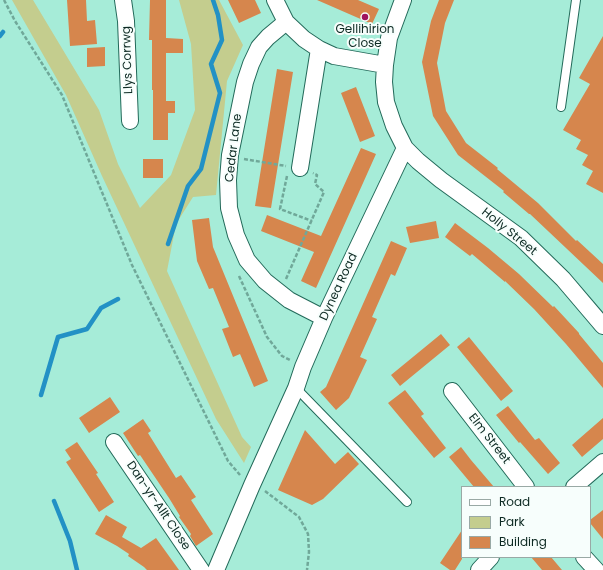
<!DOCTYPE html>
<html>
<head>
<meta charset="utf-8">
<style>
  body { margin:0 }
  #map { position:relative; width:603px; height:570px; overflow:hidden; background:#a6ecd8; font-family:Poppins,sans-serif }
  canvas { display:block }
  .legend { position:absolute; left:461px; top:486px; width:130px; height:72px; box-sizing:border-box; background:#f7fefc; border:1px solid #99a9a5; margin:0; padding:5px 7px; list-style:none; font-size:12px; color:#0d2a23 }
  .legend li { display:flex; align-items:center; gap:8px; height:20px }
  .legend b { width:20px; border:1px solid #99a9a5 }
</style>
</head>
<body>
<div id="map">
<canvas width="603" height="570"></canvas>
<ul class="legend">
<li><b style="height:5px;background:#fff"></b>Road</li>
<li><b style="height:11px;background:#c4cd8e"></b>Park</li>
<li><b style="height:11px;background:#d6864d"></b>Building</li>
</ul>
</div>
<script>
const g = document.querySelector('canvas').getContext('2d');
g.lineJoin = 'round';
function fill(path, color) { g.fillStyle = color; g.fill(path, 'evenodd'); }
const shape = rows => new Path2D(rows.map(r => 'M' + r).join(''));
function strokePath(path, color, width, dash) { g.strokeStyle = color; g.lineWidth = width; g.lineCap = dash ? 'butt' : 'round'; g.setLineDash(dash || []); g.stroke(path); }
function drawText(font, color, halo, rows, align = 'center') {
  g.font = font + ' Poppins,sans-serif'; g.lineWidth = 4; g.setLineDash([]); g.textBaseline = 'middle'; g.strokeStyle = halo; g.fillStyle = color; for (const [text, x, y, turn = 0] of rows) {
    g.save(); g.translate(x, y); g.rotate((+turn || 0) * Math.PI / 180); g.textAlign = isNaN(turn) ? turn : align; if (halo) g.strokeText(text, 0, 0); g.fillText(text, 0, 0); g.restore();
  }
}
fill(shape([
  [12,0,33,0,99,110,118,164,140,208,171,175,195,110,191,44,179,0,219,0,243,45,227,81,216,195,193,197,176,224,167,271,242,437,251,447,244,463,216,419,102,176,66,95]
]), '#c4cd8e');
strokePath(shape([
  [0,36,3,32],
  [168,244,188,186,201,169,220,93,211,64,222,40,218,15,213,0],
  [41,395,58,337,87,329,101,308,118,299],
  [54,501,70,541,77,570]
]), '#2291c5', 4.5);
fill(shape([
  [67,0,86,0,87,21,95,20,97,44,70,46],
  [150,0,166,0,166,38,183,39,183,53,166,53,166,101,175,101,175,113,168,113,168,140,153,140,153,90,152,90,152,40,149,40],
  [228,0,255,0,261,13,239,23],
  [317,0,358,0,379,9,372,24],
  [439,0,454,0,445,23,437,63,446,111,466,143,498,168,497,169,538,203,576,241,577,240,603,264,603,283,530,214,529,214,503,192,504,191,458,155,433,116,422,62,431,21],
  [603,36,603,193,586,184,593,171,582,165,588,155,576,149,581,140,563,130,590,84,579,78],
  [105,47,105,66,87,67,87,48],
  [277,69,293,72,271,208,255,206],
  [356,87,375,136,360,142,341,93],
  [361,148,376,154,316,288,301,281,314,252,261,231,267,215,321,236],
  [143,159,163,159,163,178,143,178],
  [209,218,213,247,268,381,254,387,240,354,233,357,222,329,229,327,213,288,209,289,197,261,192,220],
  [436,221,439,238,410,243,406,227],
  [455,223,488,248,519,274,553,307,554,306,579,333,579,334,603,363,603,388,566,344,534,309,505,281,505,282,472,254,470,256,445,237],
  [391,241,407,248,395,276,391,274,372,317,377,319,360,357,367,360,349,398,336,410,320,392,326,387],
  [441,334,450,345,400,386,391,375],
  [469,337,513,391,501,401,457,347],
  [405,390,424,414,421,416,446,448,434,458,388,403],
  [110,397,120,412,89,433,79,418],
  [508,406,535,440,539,438,560,463,548,474,520,442,519,443,496,415],
  [603,418,603,439,582,457,572,445],
  [143,419,151,431,148,433,176,478,181,475,196,497,191,500,213,534,196,546,190,536,191,534,179,517,180,516,169,498,140,455,138,456,123,433],
  [305,430,335,464,348,452,359,464,323,499,312,505,278,490],
  [77,442,98,473,96,474,114,502,99,512,66,462,71,459,65,450],
  [461,447,471,460,494,487,474,487,449,457],
  [603,510,603,539,590,523,590,520],
  [106,515,127,527,122,537,141,548,156,538,179,570,147,570,144,567,128,556,129,554,117,546,95,534],
  [462,530,462,559,455,570,450,570,440,563],
  [531,557,551,557,562,570,542,570]
]), '#d6864d');
const lane = shape([
  [561,107,576,0],
  [296,388,407,502]
]);
const street = shape([
  [123,0,126,21,130,121],
  [275,0,286,22,304,39,319,49,334,56,385,65],
  [403,0,389,38,385,65,384,82,386,102,394,126,405,148,418,161,441,180,521,238,563,279,603,326],
  [286,22,268,37,259,47,251,64,245,82,230,155,228,180,229,208,236,235,247,260,265,281,289,300,324,318],
  [300,168,319,49],
  [452,391,526,487],
  [114,442,201,570],
  [574,487,603,462],
  [584,557,596,570],
  [216,570,252,485,296,388,303,367,324,318,405,148],
  [479,570,491,557]
]);
strokePath(lane, '#236a5a', 10);
strokePath(street, '#236a5a', 18);
strokePath(shape([
  [4,0,15,21,62,95,132,265,228,461,240,475],
  [244,159,286,166],
  [287,176,280,209,312,221],
  [239,276,267,337,282,356,290,360],
  [286,279,324,192,315,184,317,175,313,173],
  [265,491,299,517,308,534,309,552,307,570]
]), '#70a899', 2.5, [4, 2]);
strokePath(lane, '#fff', 8);
strokePath(street, '#fff', 16);
for (const [x, y, r, color] of [
  [365,17,4,"#9f135f"]
]) { const dot = new Path2D(); dot.arc(x, y, r, 0, 2 * Math.PI); g.fillStyle = color; g.fill(dot); strokePath(dot, '#f7fefc', 1.5); }
drawText('12px', '#0d2a23', '#f7fefc', [
  ["Gellihirion",365,30],
  ["Close",365,44]
]);
drawText('12px', '#0d2a23', '#f7fefc', [
  ["Llys Corrwg",128,60,-92],
  ["Cedar Lane",234,148,-83],
  ["Holly Street",509,232,39],
  ["Dynea Road",339,287,-65],
  ["Elm Street",489,439,52],
  ["Dan-yr-Allt Close",158,506,56]
]);
</script>
</body>
</html>
